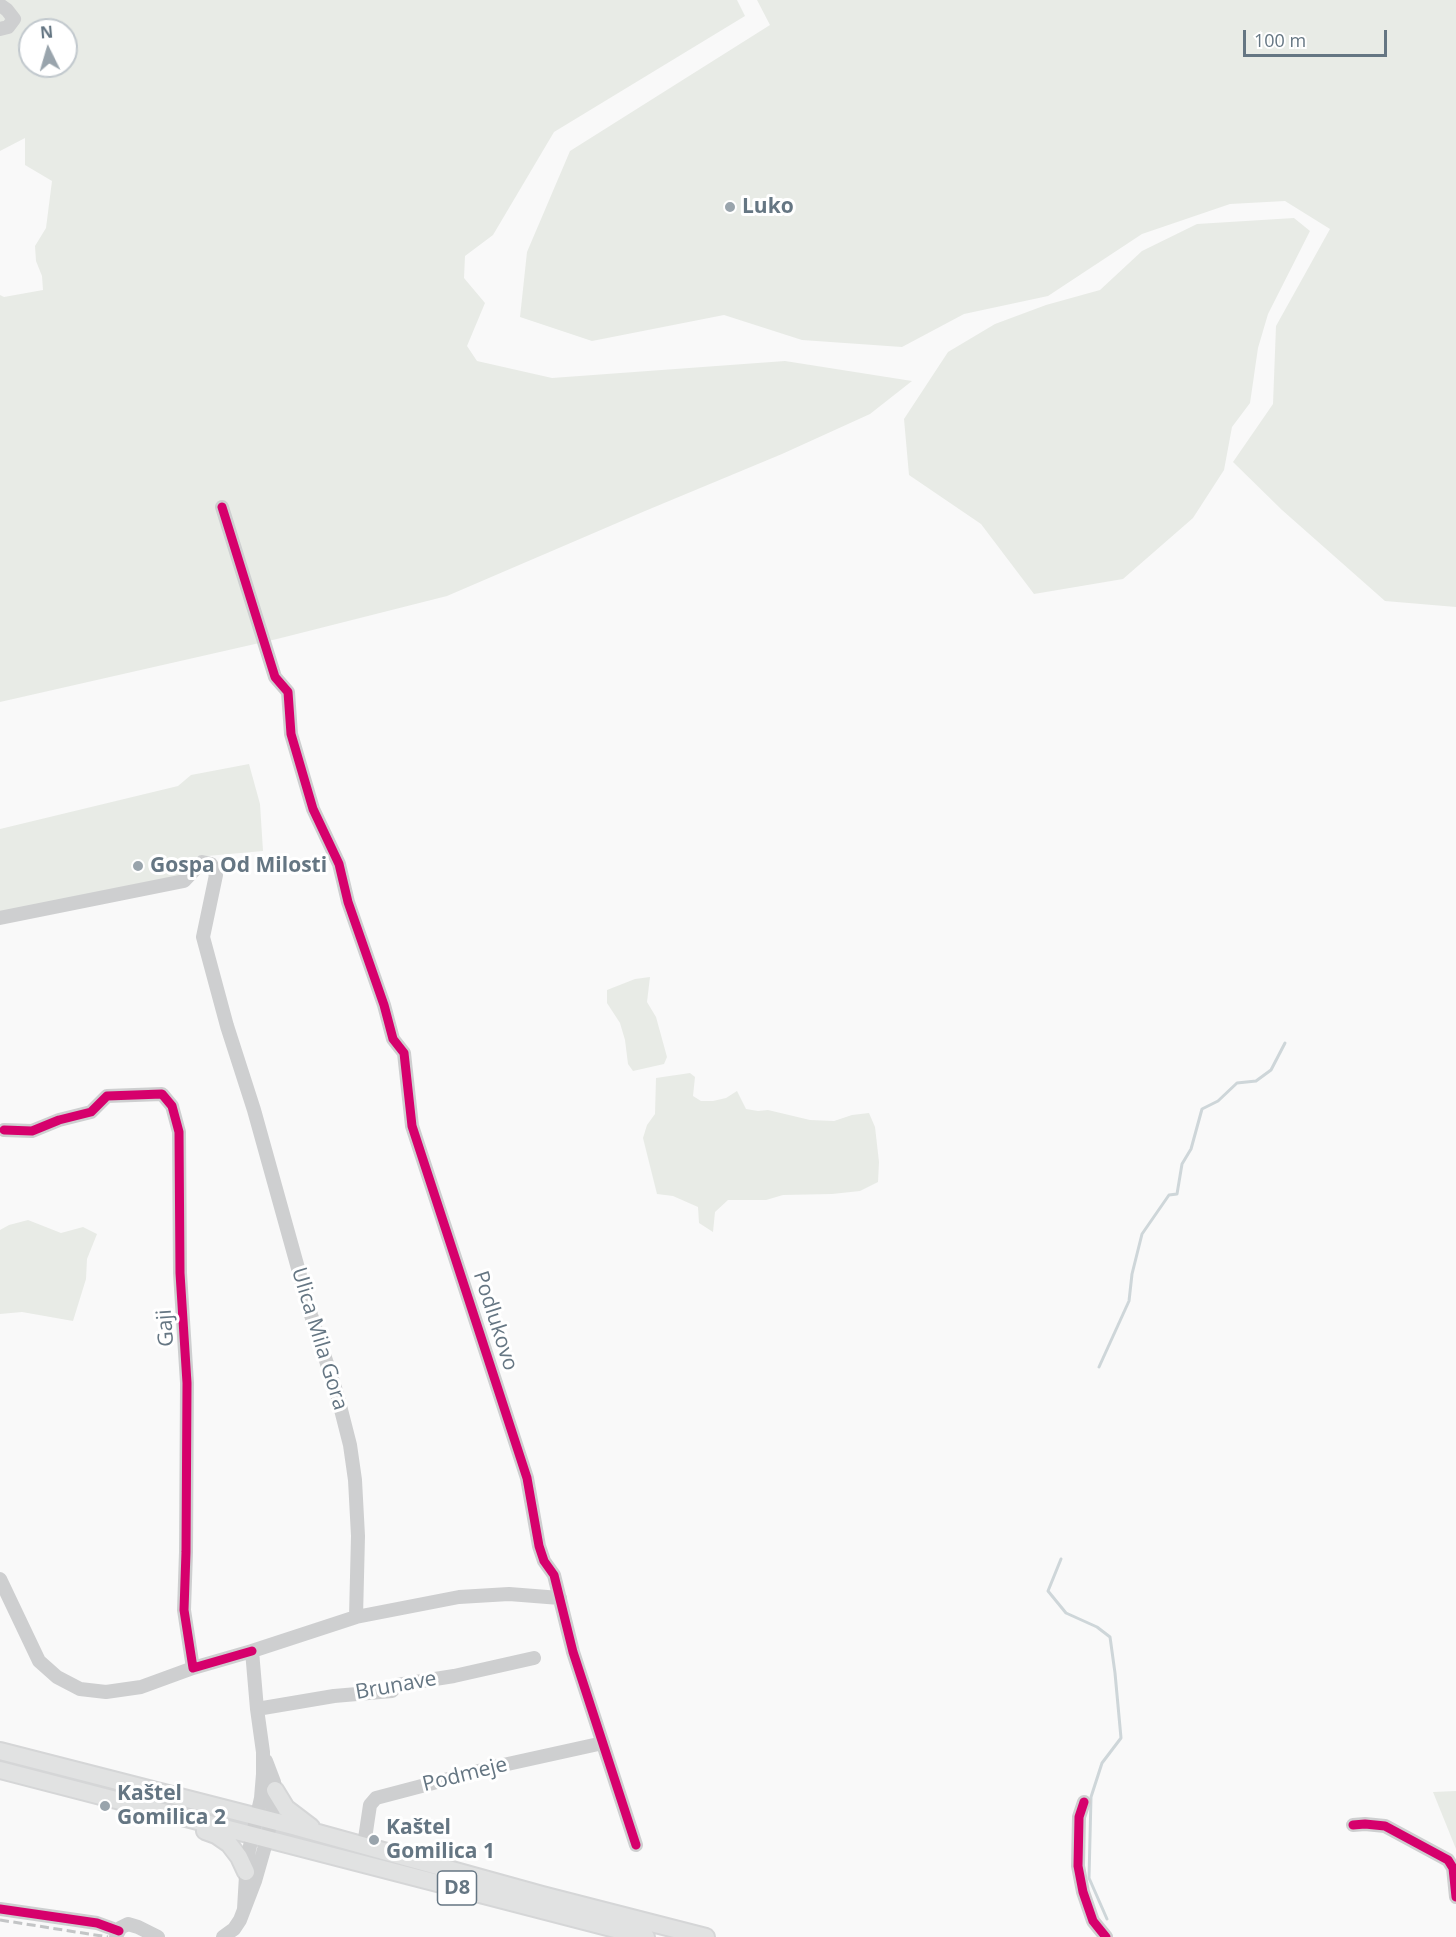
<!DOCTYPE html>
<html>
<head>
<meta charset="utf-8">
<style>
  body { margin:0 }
  #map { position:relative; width:1456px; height:1937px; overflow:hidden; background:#f9f9f9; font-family:"Open Sans",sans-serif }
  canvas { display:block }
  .north { position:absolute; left:18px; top:18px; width:60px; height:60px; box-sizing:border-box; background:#fff; border:2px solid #c1c8cd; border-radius:50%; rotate:355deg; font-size:16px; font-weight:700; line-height:24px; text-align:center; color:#657683 }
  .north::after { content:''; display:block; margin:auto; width:21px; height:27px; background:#99a4ac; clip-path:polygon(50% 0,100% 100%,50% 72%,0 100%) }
  .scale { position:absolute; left:1243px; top:30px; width:144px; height:27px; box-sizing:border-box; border:3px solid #657683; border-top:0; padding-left:8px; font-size:18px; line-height:21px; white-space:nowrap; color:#657683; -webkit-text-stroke:4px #fff; paint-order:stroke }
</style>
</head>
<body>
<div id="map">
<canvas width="1456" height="1937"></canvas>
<div class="north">N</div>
<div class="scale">100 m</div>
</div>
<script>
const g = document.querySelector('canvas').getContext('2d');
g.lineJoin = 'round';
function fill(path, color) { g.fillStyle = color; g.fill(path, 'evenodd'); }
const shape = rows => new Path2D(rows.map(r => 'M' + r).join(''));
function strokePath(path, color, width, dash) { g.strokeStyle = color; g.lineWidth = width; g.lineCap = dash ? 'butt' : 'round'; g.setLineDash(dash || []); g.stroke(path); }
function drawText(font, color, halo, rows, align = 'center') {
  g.font = font + ' "Open Sans",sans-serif'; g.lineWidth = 6; g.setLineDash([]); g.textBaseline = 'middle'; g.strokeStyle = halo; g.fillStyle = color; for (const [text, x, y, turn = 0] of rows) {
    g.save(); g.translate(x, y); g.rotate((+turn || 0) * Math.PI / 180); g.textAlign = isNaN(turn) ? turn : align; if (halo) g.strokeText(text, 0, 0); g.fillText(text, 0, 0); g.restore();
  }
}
fill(shape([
  [0,0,737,0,745,16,554,132,493,235,465,256,464,278,485,303,467,346,477,361,552,378,785,361,912,381,870,414,782,454,645,511,447,596,277,639,0,702,0,295,4,297,43,290,42,276,36,261,35,246,46,228,52,181,25,165,25,138,0,151],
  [30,30,66,30,66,66,30,66],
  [757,0,1456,0,1456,607,1385,601,1282,510,1233,462,1273,404,1276,326,1330,229,1285,201,1230,204,1142,234,1048,296,964,314,902,347,802,340,724,315,592,341,520,317,527,252,570,151,770,25],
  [1294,218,1310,231,1268,314,1258,348,1250,403,1232,427,1224,470,1193,518,1123,579,1034,594,981,524,909,475,904,419,948,352,995,324,1046,305,1100,290,1142,251,1197,224],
  [249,764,260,804,263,851,185,858,184,876,0,913,0,829,178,786,191,775],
  [650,977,647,1002,656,1017,667,1057,664,1064,633,1071,628,1064,625,1040,620,1023,607,1003,607,990,635,979],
  [690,1073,695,1077,693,1096,701,1101,713,1101,726,1098,737,1091,746,1109,758,1111,768,1110,810,1120,834,1121,852,1115,869,1113,875,1127,879,1162,878,1182,860,1191,832,1194,783,1195,766,1200,728,1200,715,1212,713,1232,699,1223,698,1207,673,1196,657,1194,643,1138,647,1125,655,1114,656,1078],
  [28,1220,61,1233,83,1227,97,1234,87,1259,86,1279,73,1321,22,1312,0,1314,0,1230,9,1225],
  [1456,1791,1456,1849,1433,1792]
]), '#e8ebe6');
strokePath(shape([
  [1099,1367,1129,1301,1132,1274,1142,1234,1169,1195,1177,1194,1182,1164,1191,1149,1202,1109,1218,1101,1237,1083,1256,1081,1271,1070,1285,1043],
  [1061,1559,1048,1591,1066,1613,1097,1627,1110,1637,1115,1673,1121,1738,1102,1763,1091,1797,1089,1878,1107,1919]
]), '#ced6d9', 3);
const major = shape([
  [0,1751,293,1826,542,1895,706,1937],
  [0,1770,646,1937],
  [275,1790,286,1808,311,1827],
  [205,1831,216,1835,229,1844,239,1857,246,1872]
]);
strokePath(major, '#d5d6d7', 20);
strokePath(shape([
  [0,5,7,10,14,19,8,27,0,29],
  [222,507,275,677,288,692,291,734,313,809,339,864,348,902,384,1005,393,1039,404,1053,412,1126,527,1478,539,1546,544,1561,554,1575,573,1652,636,1845],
  [0,918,184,881,202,862,211,864,216,875,203,937,227,1026,254,1110,311,1315,337,1394,350,1445,355,1480,358,1536,356,1617,252,1651,257,1709,263,1752,263,1774,261,1798,247,1859,244,1909],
  [4,1130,32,1131,59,1120,91,1112,107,1096,162,1094,172,1106,179,1132,180,1273,187,1383,186,1552,184,1610,193,1668,252,1651],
  [0,1579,39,1661,57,1677,80,1689,106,1692,141,1687,193,1668],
  [356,1617,459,1597,509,1594,560,1598],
  [257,1709,334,1696,392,1691,397,1685,454,1676,534,1658],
  [1084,1802,1079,1817,1078,1866,1083,1892,1093,1921,1106,1937],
  [1353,1825,1365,1824,1385,1826,1448,1860,1453,1868,1456,1897],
  [364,1845,370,1805,376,1798,494,1767,603,1743],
  [0,1909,97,1923,119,1931],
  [116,1937,120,1928,128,1924,138,1927,158,1937],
  [223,1937,234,1929,240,1920,255,1881,267,1839,275,1798,274,1782,266,1761]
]), '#cecfd0', 14);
strokePath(major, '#e1e2e2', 16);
strokePath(shape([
  [0,1920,108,1937]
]), '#c3c5c6', 3, [9, 4.5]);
strokePath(shape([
  [222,507,275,677,288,692,291,734,313,809,339,864,348,902,384,1005,393,1039,404,1053,412,1126,527,1478,539,1546,544,1561,554,1575,573,1652,636,1845],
  [4,1130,32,1131,59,1120,91,1112,107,1096,162,1094,172,1106,179,1132,180,1273,187,1383,186,1552,184,1610,193,1668,252,1651],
  [1084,1802,1079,1817,1078,1866,1083,1892,1093,1921,1106,1937],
  [1353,1825,1365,1824,1385,1826,1448,1860,1453,1868,1456,1897],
  [0,1909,97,1923,119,1931]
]), '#d6006c', 9);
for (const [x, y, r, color] of [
  [730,207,6,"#99a4ac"],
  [138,866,6,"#99a4ac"],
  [105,1806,6,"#99a4ac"],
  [374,1840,6,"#99a4ac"]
]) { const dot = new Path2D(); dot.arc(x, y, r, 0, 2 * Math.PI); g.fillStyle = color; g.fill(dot); strokePath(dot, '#fff', 2); }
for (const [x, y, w] of [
  [457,1888,39]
]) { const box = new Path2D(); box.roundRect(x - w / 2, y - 17, w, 34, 4.5); g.fillStyle = '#fff'; g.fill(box); strokePath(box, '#657683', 1.5); }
drawText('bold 20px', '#657683', null, [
  ["D8",457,1888]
]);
drawText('bold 21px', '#657683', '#fff', [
  ["Luko",742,207],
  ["Gospa Od Milosti",150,866],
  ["Kaštel",117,1794],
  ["Gomilica 2",117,1818],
  ["Kaštel",386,1828],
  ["Gomilica 1",386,1852]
], 'left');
drawText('21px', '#657683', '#fff', [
  ["Podlukovo",495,1321,72],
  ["Gaji",166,1328,-94],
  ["Ulica Mila Gora",319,1339,73],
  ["Brunave",396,1686,-10],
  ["Podmeje",465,1775,-14]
]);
</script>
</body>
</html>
